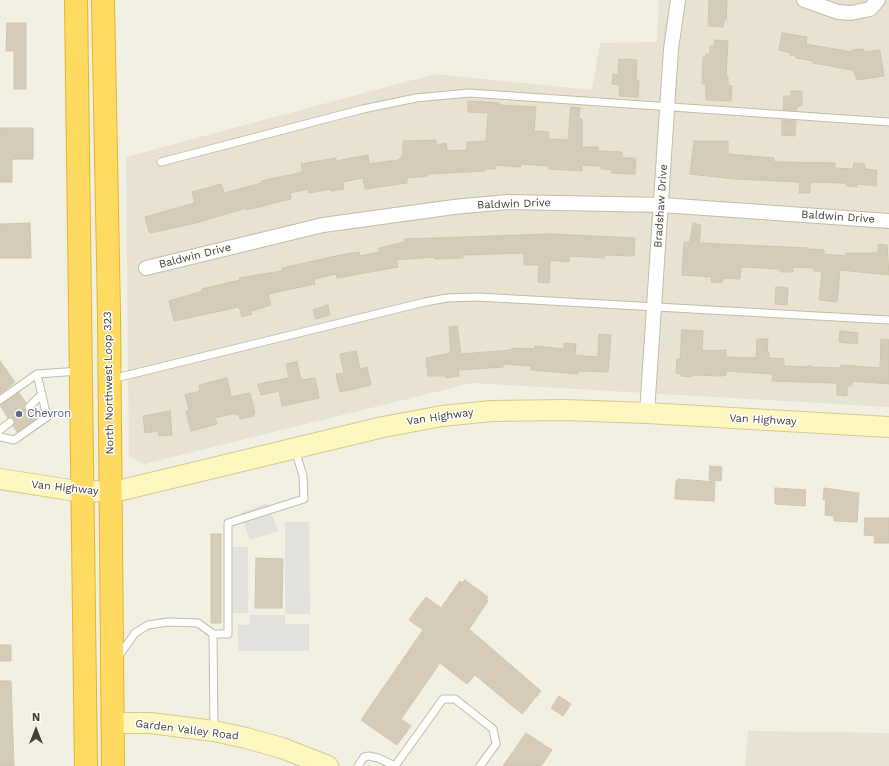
<!DOCTYPE html>
<html>
<head>
<meta charset="utf-8">
<style>
  body { margin:0 }
  #map { position:relative; width:889px; height:766px; overflow:hidden; background:#f2efe3; font-family:"Work Sans",sans-serif }
  canvas { display:block }
  .north { position:absolute; left:16px; top:710px; width:40px; height:40px; -webkit-text-stroke:3px #fff; paint-order:stroke; rotate:0deg; font-size:11px; font-weight:700; line-height:16px; text-align:center; color:#444033 }
  .north::after { content:''; display:block; margin:auto; width:14px; height:18px; background:#444033; clip-path:polygon(50% 0,100% 100%,50% 72%,0 100%) }
</style>
</head>
<body>
<div id="map">
<canvas width="889" height="766"></canvas>
<div class="north">N</div>
</div>
<script>
const g = document.querySelector('canvas').getContext('2d');
g.lineJoin = 'round';
function fill(path, color) { g.fillStyle = color; g.fill(path, 'evenodd'); }
const shape = rows => new Path2D(rows.map(r => 'M' + r).join(''));
function strokePath(path, color, width, dash) { g.strokeStyle = color; g.lineWidth = width; g.lineCap = dash ? 'butt' : 'round'; g.setLineDash(dash || []); g.stroke(path); }
function drawText(font, color, halo, rows, align = 'center') {
  g.font = font + ' "Work Sans",sans-serif'; g.lineWidth = 3; g.setLineDash([]); g.textBaseline = 'middle'; g.strokeStyle = halo; g.fillStyle = color; for (const [text, x, y, turn = 0] of rows) {
    g.save(); g.translate(x, y); g.rotate((+turn || 0) * Math.PI / 180); g.textAlign = isNaN(turn) ? turn : align; if (halo) g.strokeText(text, 0, 0); g.fillText(text, 0, 0); g.restore();
  }
}
fill(shape([
  [659,0,889,0,889,407,472,383,144,464,129,456,126,157,435,74,592,90,600,43,657,42],
  [748,731,889,733,889,766,745,766]
]), '#e7e2d1');
fill(shape([
  [268,503,278,531,250,540,240,513],
  [285,522,309,522,310,614,285,614],
  [225,547,248,547,248,613,225,613],
  [250,615,285,615,285,624,309,624,309,651,238,651,238,625,250,625]
]), '#e3e1dc');
const building = shape([
  [709,0,727,0,726,20,724,20,723,27,708,26,709,0],
  [7,23,26,23,26,89,14,89,14,51,6,51,7,23],
  [782,33,807,37,806,44,852,52,852,50,863,49,864,52,880,50,884,76,857,80,853,70,813,63,813,61,796,58,796,56,790,55,791,53,779,50,782,33],
  [715,40,728,41,726,76,728,76,728,85,732,86,731,101,706,100,706,84,702,84,703,57,706,57,706,54,710,54,710,46,714,46,715,40],
  [619,59,637,60,636,81,639,81,638,97,619,96,620,85,612,84,613,74,618,75,619,59],
  [791,91,802,91,802,106,797,106,796,111,783,110,784,96,791,96,791,91],
  [468,101,488,102,499,103,499,105,536,107,534,131,549,132,548,139,568,140,571,107,580,108,579,119,582,119,582,147,598,147,598,151,622,152,622,158,636,158,635,174,612,173,612,170,601,169,601,166,582,165,582,171,549,169,549,166,521,164,521,167,496,165,496,169,485,169,485,171,427,174,427,176,407,178,407,183,365,189,363,178,343,182,344,189,331,191,331,189,309,193,308,189,290,193,291,199,246,210,246,208,196,223,150,233,149,232,145,217,195,203,192,192,221,184,224,193,262,183,261,181,303,172,301,164,336,158,336,161,368,155,369,164,398,160,403,156,403,141,436,140,436,145,446,143,447,151,467,150,467,142,486,141,488,113,468,112,468,101],
  [782,120,796,121,795,136,782,135,782,120],
  [0,128,33,128,33,159,12,159,12,182,0,182,0,128],
  [694,141,728,141,728,154,774,158,774,162,835,163,835,168,853,169,854,163,865,164,865,169,877,170,876,186,857,184,857,187,847,186,846,183,810,182,810,193,799,193,800,182,735,179,690,174,694,141],
  [30,223,31,258,0,258,0,224,30,223],
  [693,223,701,225,699,243,808,248,808,249,824,250,824,254,845,256,846,253,878,253,878,244,887,245,889,275,840,270,837,302,819,300,822,271,814,271,814,268,793,267,793,272,781,272,781,269,741,267,740,279,723,278,722,283,711,282,712,277,682,275,684,242,690,242,693,223],
  [551,234,635,238,634,256,604,255,604,258,570,256,569,262,550,260,549,283,538,282,539,265,524,265,524,253,463,255,463,258,435,259,434,257,396,260,398,267,337,278,336,274,314,279,315,284,268,294,271,305,251,311,252,314,242,317,239,307,174,321,169,301,203,291,202,289,240,280,239,278,282,271,282,268,340,255,359,252,360,256,379,252,379,248,405,242,404,239,551,234],
  [776,287,788,288,787,305,775,304,776,287],
  [328,305,330,315,316,319,313,310,328,305],
  [457,326,461,354,512,350,512,348,535,349,535,346,564,349,564,343,576,344,575,355,596,357,598,356,599,334,611,335,608,372,578,371,578,374,531,370,531,366,503,364,503,367,458,370,459,376,446,378,446,376,428,376,426,358,451,353,449,327,457,326],
  [682,330,703,331,702,351,726,350,726,357,756,358,757,339,768,339,767,352,769,352,769,358,784,359,784,366,807,367,810,365,812,367,841,368,841,365,880,368,881,339,889,340,889,384,852,381,852,386,847,386,847,396,837,395,837,383,772,381,773,374,726,371,726,375,722,376,692,375,692,377,681,376,681,374,676,373,677,359,680,359,682,330],
  [840,331,858,333,857,344,839,342,840,331],
  [356,351,360,369,367,367,371,385,340,392,336,374,344,373,340,354,356,351],
  [0,361,15,382,0,394,0,361],
  [297,362,301,380,315,378,319,398,282,406,279,391,261,395,258,384,289,378,286,364,297,362],
  [227,378,231,397,250,393,255,413,253,413,254,416,240,419,239,414,236,415,235,413,215,418,217,424,191,431,186,411,189,410,185,395,200,391,199,385,227,378],
  [19,393,26,403,24,406,25,410,32,411,37,418,17,432,13,426,14,419,8,418,0,405,19,393],
  [170,411,172,435,159,436,158,431,145,433,143,416,170,411],
  [710,466,722,467,721,481,709,480,710,466],
  [678,479,715,482,714,501,675,499,676,481,678,479],
  [775,488,806,490,805,506,775,504,775,488],
  [824,488,859,493,857,522,834,521,834,516,825,515,826,500,823,500,824,488],
  [865,518,889,518,889,543,874,543,875,536,864,535,865,518],
  [211,534,221,534,221,623,211,623,211,534],
  [256,558,283,559,282,608,255,608,256,558],
  [465,580,488,597,486,600,488,601,469,629,541,691,522,714,475,675,467,684,440,663,401,719,411,726,397,745,361,720,423,630,409,620,426,597,441,608,460,581,462,583,465,580],
  [0,645,11,645,11,661,0,661,0,645],
  [0,681,11,681,14,766,0,766,0,681],
  [559,696,571,704,563,716,551,708,559,696],
  [526,733,552,750,541,766,503,766,526,733]
]);
fill(building, '#d4ccb8');
strokePath(building, '#d0c5ab', 1);
const lane = shape([
  [161,162,363,109,416,98,469,93,889,122],
  [112,379,425,302,447,298,478,297,889,320],
  [0,400,37,374,80,371],
  [29,407,42,394],
  [0,430,10,422],
  [0,437,14,440,47,417,37,374],
  [118,657,135,633,148,625,168,622,198,623,213,634],
  [214,729,213,634,228,634,228,523,304,499,303,476,295,449],
  [358,766,364,757,369,756,378,758,395,766],
  [395,766,443,699,455,699,493,729,496,744,480,766]
]);
const street = shape([
  [804,0,838,12,851,13,870,9,878,0],
  [146,268,323,225,454,207,507,202,662,205,889,221],
  [647,413,671,49,678,0]
]);
const secondary = shape([
  [0,479,83,492,122,490,383,427,442,416,492,411,564,410,647,413,889,427],
  [113,723,150,723,214,731,246,738,282,748,328,766]
]);
const highway = shape([
  [76,0,86,766],
  [103,0,109,313,113,766]
]);
strokePath(lane, '#c1bba8', 9);
strokePath(street, '#c1bba8', 16);
strokePath(secondary, '#d4ca90', 22);
strokePath(highway, '#e4b42b', 24);
strokePath(lane, '#fff', 7);
strokePath(street, '#fff', 14);
strokePath(secondary, '#fff7c0', 20);
strokePath(highway, '#ffdc61', 22);
for (const [x, y, r, color] of [
  [19,414,4,"#5c6f8a"]
]) { const dot = new Path2D(); dot.arc(x, y, r, 0, 2 * Math.PI); g.fillStyle = color; g.fill(dot); strokePath(dot, '#fff', 1.5); }
drawText('11px', '#444033', '#fff', [
  ["Baldwin Drive",514,204,-2],
  ["Bradshaw Drive",661,206,-86],
  ["Baldwin Drive",838,217,4],
  ["Baldwin Drive",195,256,-14],
  ["North Northwest Loop 323",109,383,-91],
  ["Van Highway",440,417,-8],
  ["Van Highway",763,420,3],
  ["Van Highway",65,488,6],
  ["Garden Valley Road",187,730,7]
]);
drawText('11px', '#4e5e75', '#fff', [
  ["Chevron",27,414]
], 'left');
</script>
</body>
</html>
